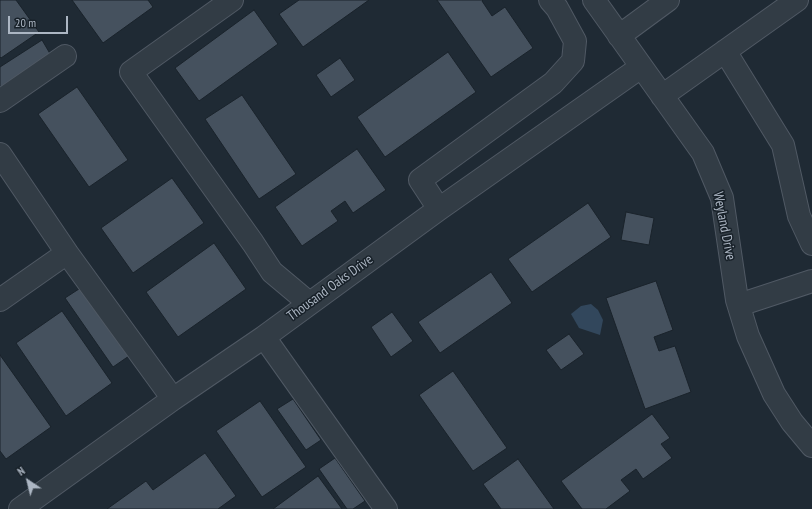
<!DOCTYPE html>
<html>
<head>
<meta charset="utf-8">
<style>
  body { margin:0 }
  #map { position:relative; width:812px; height:509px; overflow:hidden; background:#1f2a34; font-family:"PT Sans Narrow",sans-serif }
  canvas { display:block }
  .north { position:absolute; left:8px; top:461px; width:40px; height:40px; -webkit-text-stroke:3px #182129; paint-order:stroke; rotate:325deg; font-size:11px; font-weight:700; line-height:16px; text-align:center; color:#acb6c3 }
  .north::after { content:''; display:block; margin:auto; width:14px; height:18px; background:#acb6c3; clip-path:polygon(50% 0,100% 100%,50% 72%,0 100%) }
  .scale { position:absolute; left:8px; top:16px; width:60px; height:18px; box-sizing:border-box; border:2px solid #acb6c3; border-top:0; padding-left:5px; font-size:12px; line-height:14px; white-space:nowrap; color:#acb6c3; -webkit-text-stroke:3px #182129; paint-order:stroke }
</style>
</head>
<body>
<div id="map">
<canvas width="812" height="509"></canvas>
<div class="north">N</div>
<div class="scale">20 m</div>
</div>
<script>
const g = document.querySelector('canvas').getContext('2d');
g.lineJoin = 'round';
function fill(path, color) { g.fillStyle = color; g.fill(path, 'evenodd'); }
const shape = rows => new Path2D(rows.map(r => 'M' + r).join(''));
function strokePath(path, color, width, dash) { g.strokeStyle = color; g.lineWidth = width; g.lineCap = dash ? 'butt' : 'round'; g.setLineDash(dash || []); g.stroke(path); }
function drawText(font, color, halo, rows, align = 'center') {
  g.font = font + ' "PT Sans Narrow",sans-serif'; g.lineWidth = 3; g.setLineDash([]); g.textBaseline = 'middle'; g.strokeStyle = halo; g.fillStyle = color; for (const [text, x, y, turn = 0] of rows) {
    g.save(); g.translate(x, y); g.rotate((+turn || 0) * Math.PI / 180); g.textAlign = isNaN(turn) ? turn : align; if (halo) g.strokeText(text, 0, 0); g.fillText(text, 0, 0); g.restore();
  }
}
fill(shape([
  [591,304,598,310,603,320,600,335,579,328,571,314,581,306]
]), '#32475c');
const building = shape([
  [0,0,16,0,39,32,1,58,0,57,0,0],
  [72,0,148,0,153,7,103,43,72,0],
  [299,0,369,0,303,47,279,14,299,0],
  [437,0,483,0,482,1,492,16,505,7,533,48,491,77,437,0],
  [254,10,278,44,199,101,175,68,254,10],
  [42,40,52,57,0,89,0,67,42,40],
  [448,52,476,92,385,157,357,117,448,52],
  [340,58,355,80,331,97,316,75,340,58],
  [77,87,128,160,89,187,38,114,77,87],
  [242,95,296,174,259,199,205,119,242,95],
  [357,149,386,190,353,213,345,201,331,211,338,221,302,246,275,207,357,149],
  [172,178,204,223,133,273,101,228,172,178],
  [588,203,611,237,532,292,508,259,588,203],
  [626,212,654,218,649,245,621,240,626,212],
  [214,243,246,289,178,337,146,292,214,243],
  [491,272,512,303,440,353,418,322,491,272],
  [656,281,673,330,654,337,659,351,675,346,691,392,645,409,606,298,656,281],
  [82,287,129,356,113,367,65,298,82,287],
  [62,311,112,383,66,416,16,343,62,311],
  [392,312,413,341,391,357,371,327,392,312],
  [569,334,584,354,561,370,546,350,569,334],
  [0,355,51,427,6,459,0,451,0,355],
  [453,371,507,448,473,471,419,395,453,371],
  [293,399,321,440,306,450,277,409,293,399],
  [260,401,306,467,262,497,216,431,260,401],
  [652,414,670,438,661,444,672,458,643,479,636,469,621,480,630,491,606,509,582,509,561,481,652,414],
  [205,453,236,496,218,509,107,509,146,481,153,490,205,453],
  [335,458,365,501,353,509,347,509,319,469,335,458],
  [518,459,554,509,501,509,483,484,518,459],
  [318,476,342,509,273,509,318,476]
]);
fill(building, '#45515e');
strokePath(building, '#1a232b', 1);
const minor = shape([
  [232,0,131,72,253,243,272,272,309,303],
  [594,0,703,153,722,198,737,300,748,336,774,394,792,422,812,446],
  [619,36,668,0],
  [725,51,783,145,799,216,812,244],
  [662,96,797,0],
  [0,101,65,56],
  [0,154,67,253,173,399],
  [439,209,420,180,553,83,573,61,575,41,557,8,550,0],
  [0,300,67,253],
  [739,305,812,281],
  [264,337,386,509],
  [20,509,173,399,264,337,439,209,641,67]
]);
strokePath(minor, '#505964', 24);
strokePath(minor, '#323c45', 22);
drawText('14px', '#acb6c3', '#182129', [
  ["Weyland Drive",724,226,79],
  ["Thousand Oaks Drive",330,288,-36]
]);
</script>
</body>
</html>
